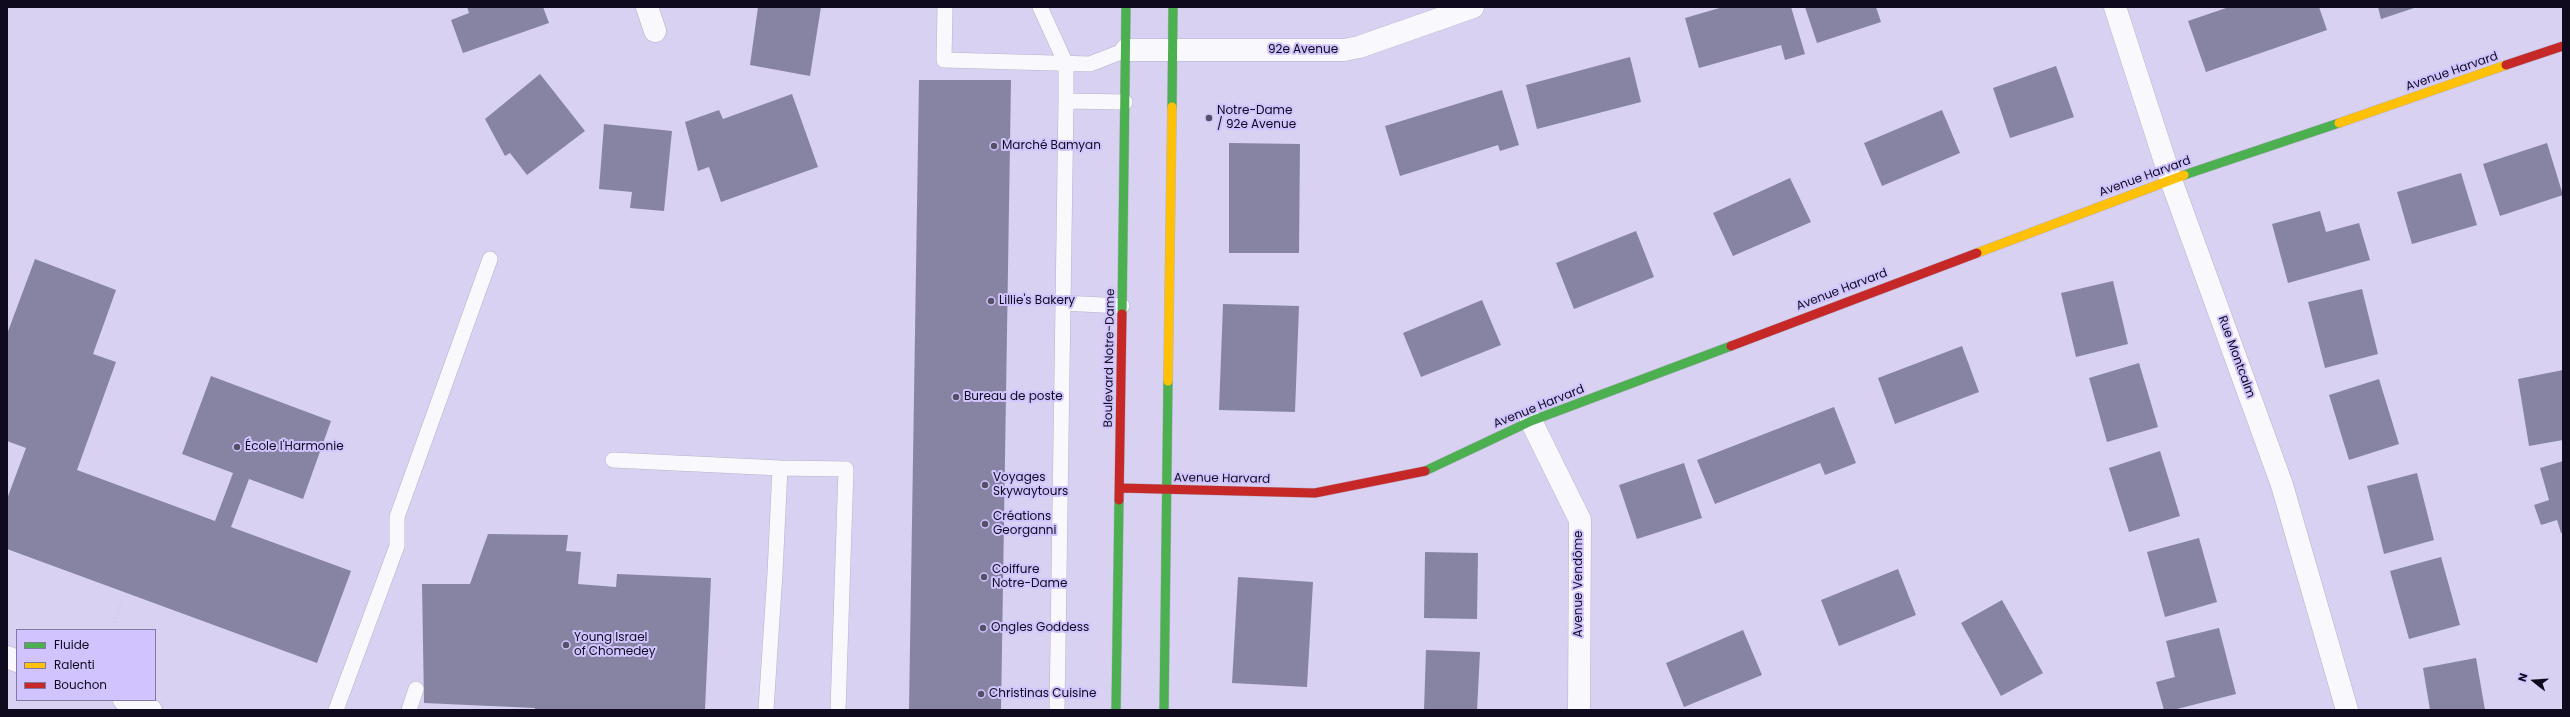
<!DOCTYPE html>
<html>
<head>
<meta charset="utf-8">
<style>
  body { margin:0 }
  #map { position:relative; width:2570px; height:717px; overflow:hidden; background:#d8d1f1; font-family:Poppins,sans-serif }
  canvas { display:block }
  .frame { position:absolute; inset:0; border:8px solid #0f0a1d; pointer-events:none }
  .legend { position:absolute; left:16px; top:629px; width:140px; height:72px; box-sizing:border-box; background:#d1c4fe; border:1px solid #837aa4; margin:0; padding:5px 7px; list-style:none; font-size:12px; color:#0f0a1d }
  .legend li { display:flex; align-items:center; gap:8px; height:20px }
  .legend b { width:20px; border:1px solid #837aa4 }
  .north { position:absolute; left:2514px; top:661px; width:40px; height:40px; -webkit-text-stroke:3px #d1c4fe; paint-order:stroke; rotate:287deg; font-size:11px; font-weight:700; line-height:16px; text-align:center; color:#0f0a1d }
  .north::after { content:''; display:block; margin:auto; width:14px; height:18px; background:#0f0a1d; clip-path:polygon(50% 0,100% 100%,50% 72%,0 100%) }
</style>
</head>
<body>
<div id="map">
<canvas width="2570" height="717"></canvas>
<div class="frame"></div>
<ul class="legend">
<li><b style="height:5px;background:#4caf50"></b>Fluide</li>
<li><b style="height:5px;background:#ffc107"></b>Ralenti</li>
<li><b style="height:5px;background:#c62828"></b>Bouchon</li>
</ul>
<div class="north">N</div>
</div>
<script>
const g = document.querySelector('canvas').getContext('2d');
g.lineJoin = 'round';
function fill(path, color) { g.fillStyle = color; g.fill(path, 'evenodd'); }
const shape = rows => new Path2D(rows.map(r => 'M' + r).join(''));
function strokePath(path, color, width, dash) { g.strokeStyle = color; g.lineWidth = width; g.lineCap = dash ? 'butt' : 'round'; g.setLineDash(dash || []); g.stroke(path); }
function drawText(font, color, halo, rows, align = 'center') {
  g.font = font + ' Poppins,sans-serif'; g.lineWidth = 4; g.setLineDash([]); g.textBaseline = 'middle'; g.strokeStyle = halo; g.fillStyle = color; for (const [text, x, y, turn = 0] of rows) {
    g.save(); g.translate(x, y); g.rotate((+turn || 0) * Math.PI / 180); g.textAlign = isNaN(turn) ? turn : align; if (halo) g.strokeText(text, 0, 0); g.fillText(text, 0, 0); g.restore();
  }
}
fill(shape([
  [467,7,543,7,549,23,463,53,451,20,469,13],
  [758,7,821,7,810,76,750,65],
  [1723,7,1791,7,1805,54,1785,60,1781,45,1699,68,1685,18],
  [1805,7,1876,7,1881,22,1817,43],
  [2229,7,2319,7,2327,30,2206,72,2188,21],
  [2378,7,2417,7,2381,19],
  [1630,57,1641,102,1537,129,1526,85],
  [2056,66,2074,117,2010,138,1993,88],
  [540,74,585,131,527,175,510,153,505,156,485,119],
  [919,80,1011,80,1001,710,909,710],
  [1502,90,1519,145,1500,151,1498,145,1400,176,1385,126],
  [792,94,818,167,721,202,709,167,698,171,685,122,719,110,723,119],
  [1942,110,1960,153,1882,186,1864,143],
  [604,124,672,131,664,211,630,208,632,192,599,189],
  [1229,143,1300,144,1299,253,1229,253],
  [2547,143,2563,195,2500,216,2483,164],
  [2461,173,2477,225,2412,244,2397,192],
  [1790,178,1811,222,1733,256,1713,213],
  [2320,211,2326,232,2359,223,2370,260,2288,283,2272,224],
  [1636,231,1654,277,1574,309,1556,263],
  [35,259,116,290,93,354,116,362,77,470,215,521,233,473,182,454,211,376,331,421,303,499,249,479,231,527,351,571,317,663,7,549,7,499,26,448,7,441,7,334],
  [2113,281,2128,344,2076,357,2061,293],
  [2362,289,2378,354,2325,368,2308,302],
  [1482,300,1501,345,1421,377,1403,333],
  [1223,304,1299,306,1295,412,1219,410],
  [1962,346,1979,392,1895,424,1878,378],
  [2139,363,2158,427,2107,442,2089,378],
  [2563,370,2563,440,2529,446,2518,379],
  [2379,379,2399,444,2349,460,2329,395],
  [1834,407,1856,463,1825,475,1820,463,1715,504,1697,460],
  [2160,451,2180,516,2129,532,2109,468],
  [2563,461,2563,533,2561,533,2557,520,2541,525,2534,505,2549,500,2540,468],
  [1684,463,1702,518,1637,539,1619,485],
  [2417,473,2434,540,2384,554,2367,486],
  [488,534,568,535,566,551,581,552,578,584,616,587,617,574,711,578,705,709,535,710,535,708,424,703,422,584,470,584],
  [2199,538,2217,602,2165,617,2147,552],
  [1425,552,1478,553,1477,619,1424,618],
  [2441,557,2460,625,2409,639,2390,571],
  [1898,569,1916,615,1839,646,1821,600],
  [1238,577,1313,582,1307,687,1232,683],
  [2002,600,2043,673,2001,696,1961,623],
  [2219,628,2236,694,2173,710,2164,710,2156,682,2175,677,2166,641],
  [1743,630,1762,675,1684,707,1666,663],
  [1426,650,1480,652,1477,710,1424,710],
  [2476,658,2485,710,2430,710,2423,668]
]), '#8784a3');
const lane = shape([
  [945,7,944,60,1090,64,1126,50],
  [1040,7,1066,64,1066,101],
  [1062,303,1122,306],
  [613,460,780,468,775,573,766,710],
  [780,468,846,469,838,710],
  [336,710,397,546,397,517,490,259],
  [409,710,416,689],
  [1057,710,1066,101,1125,102]
]);
const street = shape([
  [647,7,655,31],
  [2115,7,2171,180,2282,485,2347,710],
  [1126,50,1344,50,1359,47,1473,7],
  [1531,421,1580,520,1579,710],
  [7,657,17,661],
  [124,700,151,710]
]);
const fast = shape([
  [1172,107,1173,7],
  [2184,175,2339,123],
  [1122,314,1126,7],
  [1425,471,1531,421,1731,346],
  [1116,710,1119,500],
  [1164,710,1168,381]
]);
const slow = shape([
  [2339,123,2506,65],
  [1977,253,2184,175],
  [1168,381,1172,107]
]);
const jam = shape([
  [2506,65,2563,46],
  [1731,346,1977,253],
  [1120,488,1315,493,1425,471],
  [1119,500,1122,314]
]);
strokePath(lane, '#b7b2ca', 16);
strokePath(street, '#b7b2ca', 23);
strokePath(fast, '#b7b2ca', 10);
strokePath(slow, '#b7b2ca', 10);
strokePath(jam, '#b7b2ca', 10);
strokePath(shape([
  [111,630,121,603]
]), '#d0ced7', 2.5, [1, 3]);
strokePath(lane, '#f9f8fd', 15);
strokePath(street, '#f9f8fd', 22);
strokePath(fast, '#4caf50', 9);
strokePath(slow, '#ffc107', 9);
strokePath(jam, '#c62828', 9);
for (const [x, y, r, color] of [
  [1209,118,4,"#555067"],
  [994,146,4,"#555067"],
  [991,301,4,"#555067"],
  [956,397,4,"#555067"],
  [237,447,4,"#555067"],
  [985,485,4,"#555067"],
  [985,524,4,"#555067"],
  [984,577,4,"#555067"],
  [983,628,4,"#555067"],
  [566,645,4,"#555067"],
  [981,694,4,"#555067"]
]) { const dot = new Path2D(); dot.arc(x, y, r, 0, 2 * Math.PI); g.fillStyle = color; g.fill(dot); strokePath(dot, '#d1c4fe', 1.5); }
drawText('12px', '#0f0a1d', '#d1c4fe', [
  ["92e Avenue",1303,50],
  ["Avenue Harvard",2452,72,-19],
  ["Avenue Harvard",2145,177,-20],
  ["Avenue Harvard",1842,290,-21],
  ["Rue Montcalm",2236,357,70],
  ["Boulevard Notre-Dame",1110,358,-89],
  ["Avenue Harvard",1539,407,-22],
  ["Avenue Harvard",1222,479,1],
  ["Avenue Vendôme",1579,584,-90]
]);
drawText('12px', '#0f0a1d', '#d1c4fe', [
  ["Notre-Dame",1217,111],
  ["/ 92e Avenue",1217,125],
  ["Marché Bamyan",1002,146],
  ["Lillie's Bakery",999,301],
  ["Bureau de poste",964,397],
  ["École l'Harmonie",245,447],
  ["Voyages",993,478],
  ["Skywaytours",993,492],
  ["Créations",993,517],
  ["Georganni",993,531],
  ["Coiffure",992,570],
  ["Notre-Dame",992,584],
  ["Ongles Goddess",991,628],
  ["Young Israel",574,638],
  ["of Chomedey",574,652],
  ["Christinas Cuisine",989,694]
], 'left');
</script>
</body>
</html>
